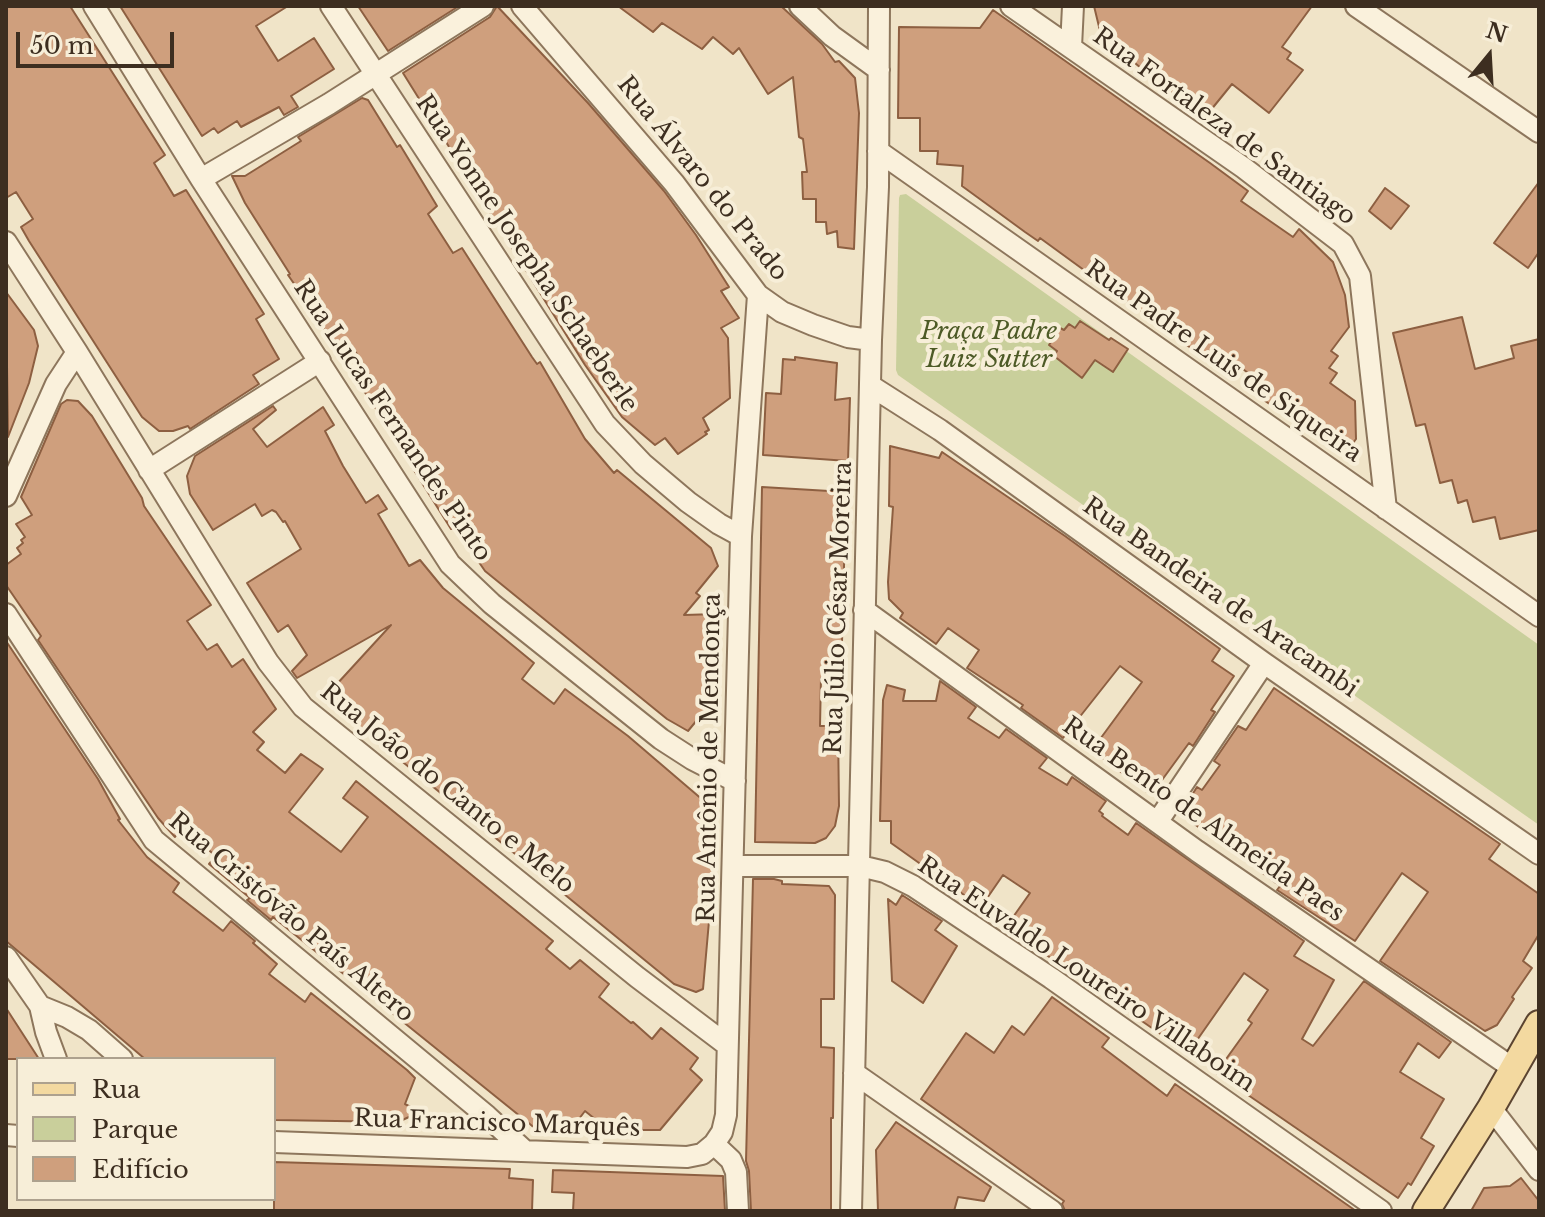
<!DOCTYPE html>
<html>
<head>
<meta charset="utf-8">
<style>
  body { margin:0 }
  #map { position:relative; width:1545px; height:1217px; overflow:hidden; background:#f0e4c8; font-family:"Libre Baskerville",serif }
  canvas { display:block }
  .frame { position:absolute; inset:0; border:8px solid #3d2e20; pointer-events:none }
  .legend { position:absolute; left:16px; top:1057px; width:260px; height:144px; box-sizing:border-box; background:#f7eed8; border:2px solid #ada18e; margin:0; padding:10px 14px; list-style:none; font-size:24px; color:#3d2e20 }
  .legend li { display:flex; align-items:center; gap:16px; height:40px }
  .legend b { width:40px; border:2px solid #ada18e }
  .north { position:absolute; left:1449px; top:16px; width:80px; height:80px; -webkit-text-stroke:6px #f7eed8; paint-order:stroke; rotate:18deg; font-size:22px; font-weight:700; line-height:32px; text-align:center; color:#3d2e20 }
  .north::after { content:''; display:block; margin:auto; width:28px; height:36px; background:#3d2e20; clip-path:polygon(50% 0,100% 100%,50% 72%,0 100%) }
  .scale { position:absolute; left:16px; top:32px; width:158px; height:36px; box-sizing:border-box; border:4px solid #3d2e20; border-top:0; padding-left:10px; font-size:24px; line-height:28px; white-space:nowrap; color:#3d2e20; -webkit-text-stroke:6px #f7eed8; paint-order:stroke }
</style>
</head>
<body>
<div id="map">
<canvas width="1545" height="1217"></canvas>
<div class="frame"></div>
<ul class="legend">
<li><b style="height:10px;background:#f3d9a0"></b>Rua</li>
<li><b style="height:22px;background:#c9cf9b"></b>Parque</li>
<li><b style="height:22px;background:#cf9f7d"></b>Edifício</li>
</ul>
<div class="north">N</div>
<div class="scale">50 m</div>
</div>
<script>
const g = document.querySelector('canvas').getContext('2d');
g.lineJoin = 'round';
function fill(path, color) { g.fillStyle = color; g.fill(path, 'evenodd'); }
const shape = rows => new Path2D(rows.map(r => 'M' + r).join(''));
function strokePath(path, color, width, dash) { g.strokeStyle = color; g.lineWidth = width; g.lineCap = dash ? 'butt' : 'round'; g.setLineDash(dash || []); g.stroke(path); }
function drawText(font, color, halo, rows, align = 'center') {
  g.font = font + ' "Libre Baskerville",serif'; g.lineWidth = 8; g.setLineDash([]); g.textBaseline = 'middle'; g.strokeStyle = halo; g.fillStyle = color; for (const [text, x, y, turn = 0] of rows) {
    g.save(); g.translate(x, y); g.rotate((+turn || 0) * Math.PI / 180); g.textAlign = isNaN(turn) ? turn : align; if (halo) g.strokeText(text, 0, 0); g.fillText(text, 0, 0); g.restore();
  }
}
fill(shape([
  [906,194,1539,645,1539,825,898,375,896,370,899,198,900,195]
]), '#c9cf9b');
const building = shape([
  [6,6,70,6,165,155,154,163,174,196,186,190,264,314,256,319,279,359,253,375,259,384,190,429,188,426,173,431,159,431,142,417,29,241,21,227,33,219,16,192,6,198,6,6],
  [120,6,288,6,256,26,278,61,314,38,334,69,291,96,298,107,284,115,279,107,241,127,237,121,218,133,214,128,202,136,120,6],
  [358,6,459,6,388,51,358,6],
  [497,6,588,103,664,191,696,235,729,287,721,291,739,318,721,328,728,338,730,398,703,418,709,430,705,432,707,434,678,454,665,438,655,445,622,417,585,365,403,73,490,17,497,6],
  [618,6,781,6,822,44,835,62,839,61,855,78,859,113,854,249,838,247,837,231,827,234,826,222,816,222,816,199,803,199,802,172,807,172,803,139,799,137,793,77,768,94,739,48,733,54,713,37,702,49,662,23,653,32,618,6],
  [1094,6,1312,6,1282,47,1291,53,1287,59,1303,70,1269,113,1232,84,1206,116,1145,75,1147,73,1101,35,1094,6],
  [993,10,1210,163,1248,191,1241,201,1293,237,1299,229,1333,262,1345,295,1349,327,1331,351,1338,356,1329,368,1337,373,1330,383,1355,401,1356,439,1345,454,1341,451,1340,453,1258,396,1266,386,1240,367,1232,378,1040,238,1038,241,1025,232,962,186,963,166,937,164,938,151,920,151,920,118,898,118,899,27,980,28,993,10],
  [362,98,368,100,397,147,400,145,431,196,437,206,428,214,453,253,462,248,532,357,537,364,540,362,585,439,614,473,617,470,711,548,718,566,696,593,700,596,684,615,717,614,719,677,703,697,711,703,688,731,667,719,485,571,474,555,480,549,463,523,451,529,412,467,424,458,395,412,393,414,385,402,376,409,358,382,369,374,352,346,341,355,297,288,288,275,290,274,245,203,232,176,245,176,301,141,298,137,362,98],
  [1539,182,1539,252,1528,268,1494,243,1539,182],
  [1385,188,1409,206,1391,229,1369,211,1385,188],
  [6,292,34,330,38,346,29,383,8,437,6,292],
  [1462,317,1475,369,1514,358,1511,346,1539,339,1539,530,1500,539,1495,517,1473,522,1467,500,1458,503,1452,480,1440,483,1425,424,1416,426,1393,333,1462,317],
  [1080,321,1109,340,1111,338,1128,349,1113,372,1095,360,1082,378,1054,356,1057,351,1049,345,1060,328,1064,330,1069,324,1075,328,1080,321],
  [795,357,837,363,835,400,850,398,848,461,763,455,766,393,781,394,783,359,795,360,795,357],
  [67,400,78,401,92,416,142,498,144,506,211,605,187,621,207,650,217,644,232,667,243,659,276,709,253,732,264,742,257,750,285,773,301,754,323,769,289,812,341,852,368,817,343,798,356,781,553,941,546,949,570,969,580,960,609,984,599,997,631,1023,633,1022,652,1039,661,1028,698,1058,690,1069,702,1080,660,1130,634,1130,620,1119,610,1131,585,1111,572,1128,539,1124,536,1129,273,917,271,920,247,900,250,898,209,864,216,856,181,828,175,837,158,818,38,640,41,636,6,585,6,565,21,554,17,548,23,543,21,540,25,537,16,524,32,515,21,497,61,404,67,400],
  [273,406,276,410,253,429,267,447,323,407,334,425,325,431,343,466,366,503,378,495,387,509,378,514,409,566,420,560,443,588,534,663,522,679,554,704,565,689,628,736,711,807,715,853,703,989,696,992,674,984,327,700,325,697,391,625,297,678,292,671,307,655,288,625,278,632,247,583,301,549,285,521,283,522,276,512,272,510,262,516,255,504,213,530,190,494,187,476,195,456,273,406],
  [890,446,939,458,942,452,1065,536,1220,649,1212,661,1234,676,1211,710,1215,712,1193,746,1189,743,1154,791,1147,792,1092,750,1142,682,1120,666,1063,738,1021,708,1023,705,967,668,979,650,948,628,936,644,900,618,903,613,889,599,888,582,893,507,889,506,890,446],
  [762,487,846,492,841,679,821,678,820,726,838,726,839,806,835,826,826,838,815,843,755,842,762,487],
  [6,641,98,779,120,819,118,820,147,857,179,883,173,892,223,931,231,921,255,941,253,943,277,964,269,974,305,1002,311,993,407,1070,415,1078,405,1104,420,1112,398,1122,274,1120,274,1059,145,1059,6,941,6,641],
  [940,681,976,707,968,718,999,738,1006,729,1047,758,1039,768,1067,785,1072,777,1106,801,1099,811,1103,814,1102,816,1128,835,1136,823,1304,941,1294,956,1334,980,1302,1039,1313,1046,1364,981,1451,1042,1439,1058,1418,1043,1400,1072,1444,1099,1421,1138,1434,1146,1411,1185,1408,1183,1398,1198,1216,1073,1252,1023,1248,1020,1268,990,1244,973,1188,1053,1006,927,1030,893,1003,875,981,907,891,843,891,821,880,821,883,700,887,685,905,690,903,701,936,701,940,681],
  [1274,688,1500,844,1489,859,1539,894,1539,934,1523,961,1532,968,1512,997,1514,999,1497,1025,1485,1031,1380,961,1428,892,1402,873,1355,941,1277,890,1280,886,1253,866,1257,863,1226,841,1224,845,1180,814,1197,787,1202,790,1220,765,1214,761,1238,726,1246,730,1274,688],
  [753,879,774,879,782,881,782,884,829,886,835,895,834,999,821,999,821,1047,834,1048,833,1118,831,1118,831,1211,751,1211,749,1171,746,1161,753,879],
  [902,895,942,921,935,930,957,946,923,1003,892,981,888,899,896,905,902,895],
  [1052,997,1109,1038,1102,1047,1167,1096,1175,1084,1356,1211,1065,1211,1062,1204,1064,1201,921,1099,966,1033,994,1053,1012,1026,1024,1035,1052,997],
  [6,1008,39,1059,6,1059,6,1008],
  [896,1122,991,1187,984,1201,958,1197,954,1211,878,1211,876,1150,896,1122],
  [274,1162,510,1169,509,1178,533,1180,532,1211,274,1211,274,1162],
  [553,1170,723,1176,725,1211,573,1211,574,1193,552,1192,553,1170],
  [1521,1178,1539,1201,1539,1211,1471,1211,1484,1188,1510,1186,1521,1178]
]);
fill(building, '#cf9f7d');
strokePath(building, '#8d5f41', 2);
const minor = shape([
  [94,6,201,179,450,564,492,604,661,739,692,759,735,781],
  [331,6,605,424,643,464,688,502,719,524,741,536],
  [522,6,674,183,758,295,782,312,813,325,848,337,871,340],
  [800,6,832,36,879,70],
  [1011,6,1244,168,1343,244,1360,276,1386,509],
  [1356,6,1539,132],
  [1071,47,1073,6],
  [878,151,1539,616],
  [201,179,329,104,483,6],
  [6,242,77,352,268,662,303,707,637,977,727,1045],
  [871,386,940,430,1264,663,1539,854],
  [149,470,320,361],
  [6,496,56,384,77,352],
  [864,610,1197,851,1514,1069],
  [6,614,154,840,487,1116,525,1151],
  [1158,821,1264,663],
  [734,866,860,866,885,872,913,886,1051,978,1381,1211],
  [6,957,40,1006,46,1032,56,1059],
  [40,1006,67,1017,89,1030,122,1059],
  [854,1073,1052,1211],
  [1491,1108,1539,1170],
  [6,1135,18,1136],
  [274,1142,687,1157,702,1154,714,1144,722,1132,726,1115,741,536,758,295],
  [714,1144,731,1160,736,1172,738,1211],
  [851,1211,871,340,878,187,879,6]
]);
const major = shape([
  [1426,1211,1491,1108,1539,1024]
]);
strokePath(minor, '#8d765c', 24);
strokePath(major, '#5b4430', 30);
strokePath(minor, '#faf1dc', 20);
strokePath(major, '#f3d9a0', 26);
drawText('24px', '#3d2e20', '#f7eed8', [
  ["Rua Fortaleza de Santiago",1224,127,36],
  ["Rua Álvaro do Prado",702,179,51],
  ["Rua Yonne Josepha Schaeberle",526,254,56],
  ["Rua Padre Luis de Siqueira",1223,362,35],
  ["Rua Lucas Fernandes Pinto",392,421,56],
  ["Rua Bandeira de Aracambi",1220,598,35],
  ["Rua Júlio César Moreira",839,608,-88],
  ["Rua Antônio de Mendonça",710,758,-89],
  ["Rua João do Canto e Melo",447,789,39],
  ["Rua Bento de Almeida Paes",1203,820,35],
  ["Rua Cristóvão País Altero",291,918,40],
  ["Rua Euvaldo Loureiro Villaboim",1086,975,34],
  ["Rua Francisco Marquês",497,1124,2]
]);
drawText('italic 24px', '#4d5a26', '#f7eed8', [
  ["Praça Padre",989,332],
  ["Luiz Sutter",989,360]
]);
</script>
</body>
</html>
